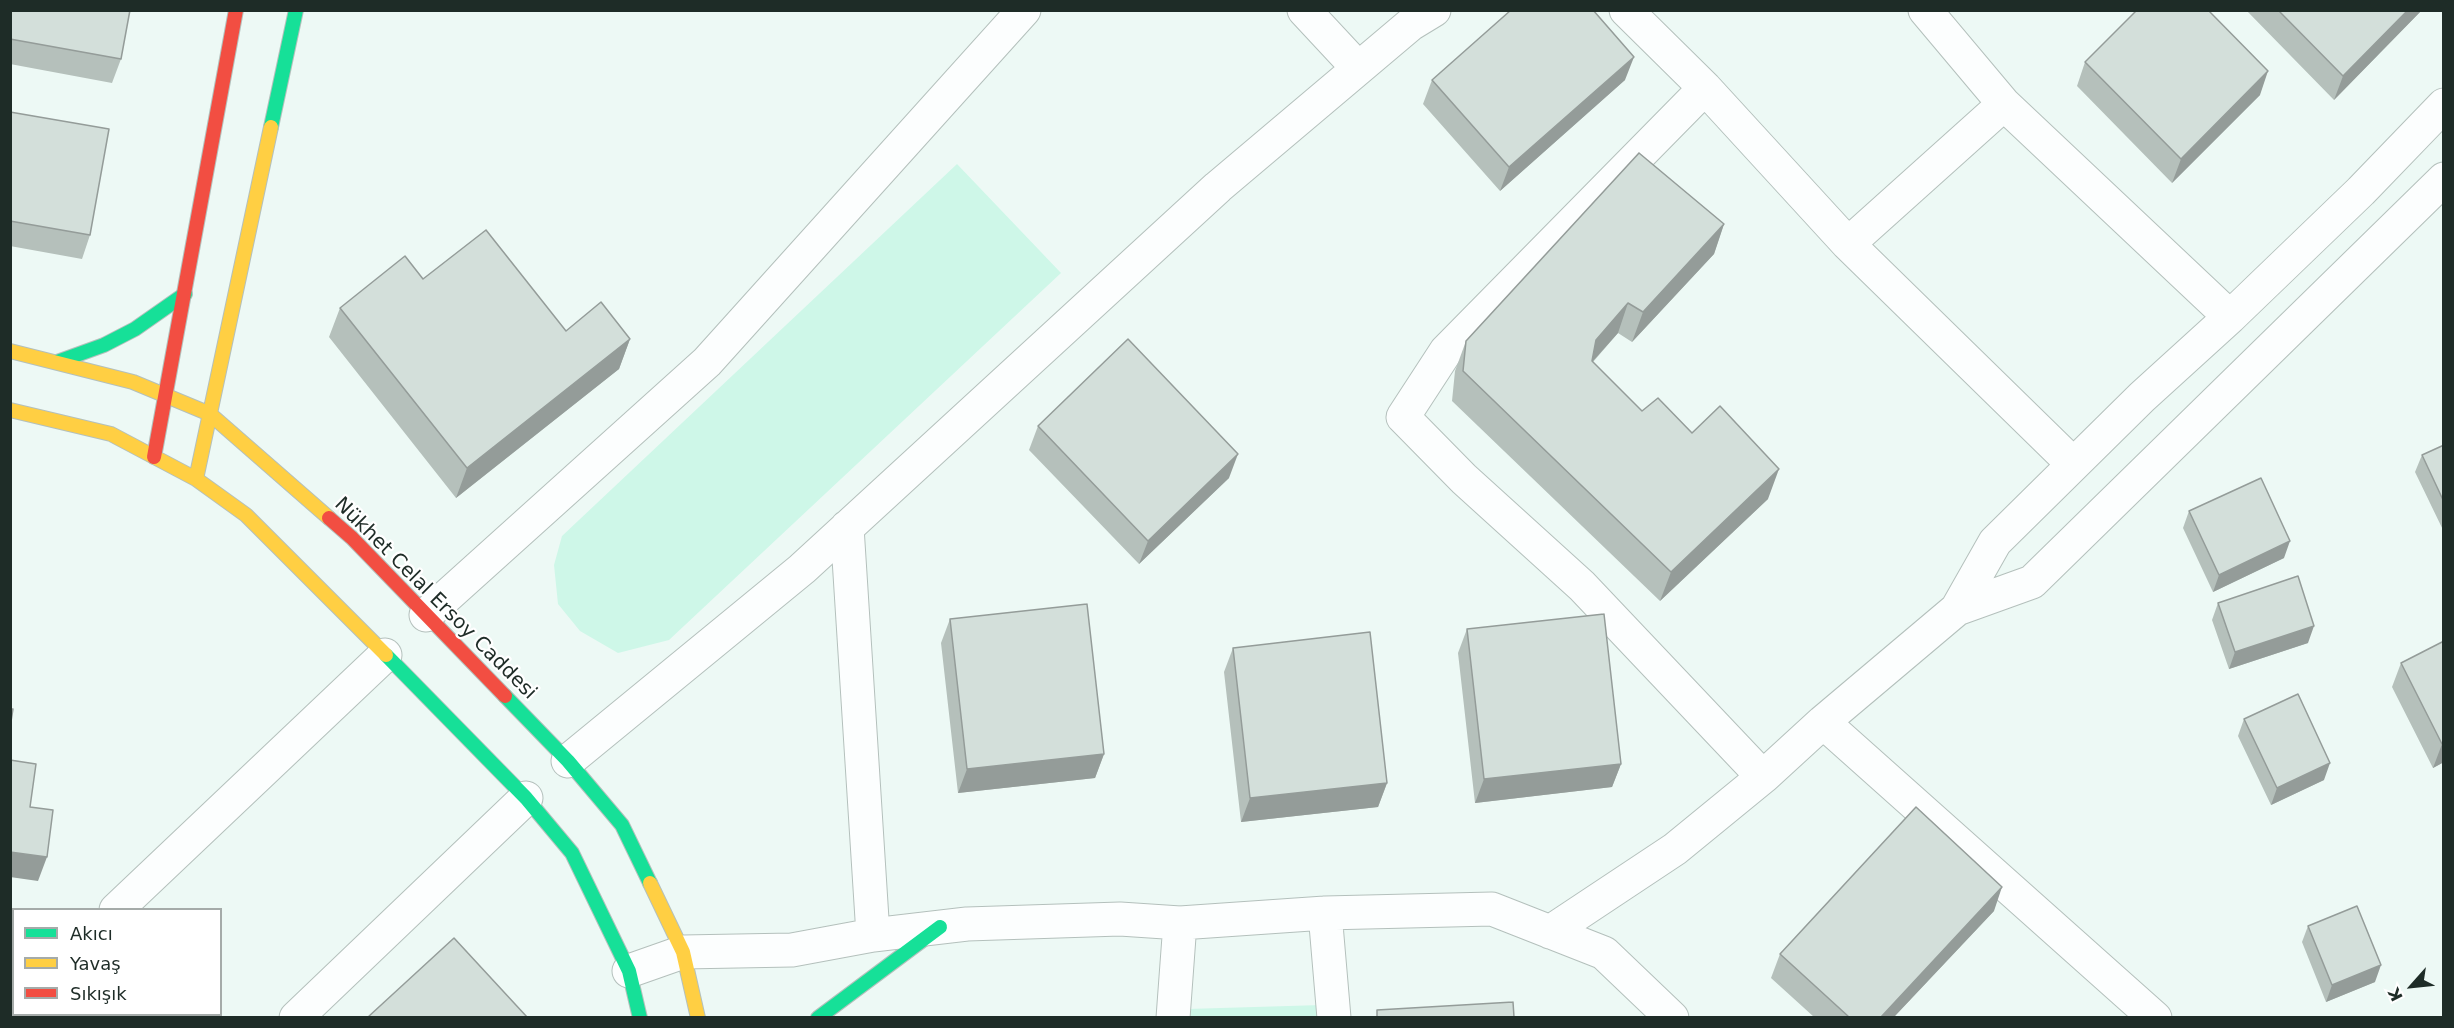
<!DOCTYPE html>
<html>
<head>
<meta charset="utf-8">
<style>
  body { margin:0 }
  #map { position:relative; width:2454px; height:1028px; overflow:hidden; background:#edf9f5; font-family:"DejaVu Sans",sans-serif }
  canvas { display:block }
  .frame { position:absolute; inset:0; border:12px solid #1e2c27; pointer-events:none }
  .legend { position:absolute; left:12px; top:908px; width:210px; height:108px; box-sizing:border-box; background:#fff; border:2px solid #a5aba9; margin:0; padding:8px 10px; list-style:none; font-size:18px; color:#1e2c27 }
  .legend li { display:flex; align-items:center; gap:12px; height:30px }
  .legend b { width:30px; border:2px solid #a5aba9 }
  .north { position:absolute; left:2382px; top:956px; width:60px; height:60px; -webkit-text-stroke:4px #fff; paint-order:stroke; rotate:243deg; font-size:16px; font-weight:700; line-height:24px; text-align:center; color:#1e2c27 }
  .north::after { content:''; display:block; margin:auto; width:21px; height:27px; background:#1e2c27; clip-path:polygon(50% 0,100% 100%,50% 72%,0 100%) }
</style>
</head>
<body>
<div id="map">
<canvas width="2454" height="1028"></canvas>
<div class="frame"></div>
<ul class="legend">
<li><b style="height:8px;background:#16e098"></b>Akıcı</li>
<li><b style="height:8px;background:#ffcf43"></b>Yavaş</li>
<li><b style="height:8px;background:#f24e42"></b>Sıkışık</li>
</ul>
<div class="north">K</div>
</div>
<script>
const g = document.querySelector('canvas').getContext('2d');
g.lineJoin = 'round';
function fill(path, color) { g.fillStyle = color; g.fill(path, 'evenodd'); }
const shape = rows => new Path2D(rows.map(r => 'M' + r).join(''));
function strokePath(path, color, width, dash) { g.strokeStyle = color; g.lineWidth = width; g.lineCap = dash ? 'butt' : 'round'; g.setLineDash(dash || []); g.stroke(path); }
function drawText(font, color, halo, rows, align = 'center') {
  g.font = font + ' "DejaVu Sans",sans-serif'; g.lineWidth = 4.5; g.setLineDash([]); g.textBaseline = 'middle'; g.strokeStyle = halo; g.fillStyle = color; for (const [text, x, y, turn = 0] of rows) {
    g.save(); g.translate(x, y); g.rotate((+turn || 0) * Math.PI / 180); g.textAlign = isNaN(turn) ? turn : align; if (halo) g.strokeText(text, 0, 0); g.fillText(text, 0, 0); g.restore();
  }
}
fill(shape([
  [957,164,1061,273,669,640,618,653,580,631,558,604,554,565,562,536],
  [1322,1005,1322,1017,1187,1018,1187,1009]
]), '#cef7e8');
const street = shape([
  [1304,10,1358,68],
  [1626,10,1705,88,1848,244,2073,464],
  [1925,10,2004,104,2230,317],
  [1705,88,1446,351,1403,417,1464,479,1582,586,1763,777],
  [1848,244,2004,104],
  [847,527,873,935],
  [1957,609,2032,582,2444,179],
  [426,615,707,362,1024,10],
  [1823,722,2155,1018],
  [568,761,802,569,1218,187,1411,24,1434,10],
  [116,910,385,655],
  [1325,913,1334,1018],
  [1550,932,1675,849,1763,777,1823,722,1957,609,1995,542,2142,397,2230,317,2361,191,2444,105],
  [629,971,683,952,792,950,873,935,967,924,1120,919,1180,923,1325,913,1492,909,1604,953,1672,1018],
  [10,1010,14,1007],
  [296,1018,526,798],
  [1173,1018,1180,923]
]);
const fast = shape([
  [271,127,296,10],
  [57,362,104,345,135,329,185,294],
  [386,655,526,798,572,853,629,971,640,1018],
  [505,696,568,761,622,825,650,883],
  [818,1018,940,927]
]);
const slow = shape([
  [10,351,133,382,210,414,329,518],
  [10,410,111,434,196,479,246,515,386,655],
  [196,479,271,127],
  [650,883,683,952,698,1018]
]);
const jam = shape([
  [154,457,236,10],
  [329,518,352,538,505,696]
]);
strokePath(street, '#b4c0bc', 35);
strokePath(fast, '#b4c0bc', 16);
strokePath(slow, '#b4c0bc', 16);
strokePath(jam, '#b4c0bc', 16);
strokePath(street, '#fcfefe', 33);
strokePath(fast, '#16e098', 14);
strokePath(slow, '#ffcf43', 14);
strokePath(jam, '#f24e42', 14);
fill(shape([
  [10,10,121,59,112,83,10,64],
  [2246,10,2422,10,2334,100],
  [2085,62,2260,95,2172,183,2077,86],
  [1432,80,1625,80,1500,191,1423,104],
  [10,112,90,235,82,259,10,246],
  [1724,224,1714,254,1632,342,1618,333,1593,362,1642,411,1692,433,1768,499,1660,601,1452,401,1455,371,1466,341],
  [423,279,566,331,630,339,619,369,456,498,329,337,340,308],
  [1038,426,1229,478,1139,564,1029,450],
  [2444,445,2444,532,2415,472,2422,455],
  [2189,511,2284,558,2213,592,2183,528],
  [2218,603,2308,643,2229,669,2212,620],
  [950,619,1104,754,1095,778,958,793,941,643],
  [1467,629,1621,764,1612,787,1475,803,1458,653],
  [2444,641,2444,762,2433,768,2392,687,2401,663],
  [1233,648,1387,783,1378,807,1241,822,1224,672],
  [2244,719,2324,780,2271,805,2238,736],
  [1994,911,1894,1017,1814,1017,1771,978,1780,954],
  [2308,926,2375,982,2326,1002,2302,942]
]), '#b5c0bb');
fill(shape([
  [2408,10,2422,10,2334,100,2343,76],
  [1634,57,1625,80,1500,191,1509,167],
  [2268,71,2260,95,2172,183,2181,159],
  [1724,224,1714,254,1632,342,1643,312],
  [1628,303,1618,333,1585,370,1596,340],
  [630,339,619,369,456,498,467,468],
  [1238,454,1229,478,1139,564,1148,541],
  [1779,469,1768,499,1660,601,1671,572],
  [2290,541,2284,558,2213,592,2219,575],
  [2314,626,2308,643,2229,669,2235,652],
  [2444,743,2444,762,2433,768,2442,744],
  [1104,754,1095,778,958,793,967,769],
  [2330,763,2324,780,2271,805,2277,788],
  [1621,764,1612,787,1475,803,1484,779],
  [1387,783,1378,807,1241,822,1250,798],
  [10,852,47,857,38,881,10,877],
  [2002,887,1994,911,1894,1017,1881,1017],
  [2381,965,2375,982,2326,1002,2332,985]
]), '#949c99');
const building = shape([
  [10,10,130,10,121,59,10,39,10,10],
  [1511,10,1593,10,1634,57,1509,167,1432,80,1511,10],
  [2137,10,2208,10,2268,71,2181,159,2085,62,2137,10],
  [2278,10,2408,10,2343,76,2278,10],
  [10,112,109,129,90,235,10,221,10,112],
  [1639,153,1724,224,1643,312,1628,303,1596,340,1592,361,1642,411,1658,398,1692,433,1720,406,1779,469,1671,572,1463,371,1466,341,1639,153],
  [486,230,566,331,601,302,630,339,467,468,340,308,405,256,423,279,486,230],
  [1128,339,1238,454,1148,541,1038,426,1128,339],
  [2444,445,2444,502,2422,455,2444,445],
  [2261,478,2290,541,2219,575,2189,511,2261,478],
  [2298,576,2314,626,2235,652,2218,603,2298,576],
  [1087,604,1104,754,967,769,950,619,1087,604],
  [1604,614,1621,764,1484,779,1467,629,1604,614],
  [1370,632,1387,783,1250,798,1233,648,1370,632],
  [2444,641,2444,743,2442,744,2401,663,2444,641],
  [2298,694,2330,763,2277,788,2244,719,2298,694],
  [10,709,13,709,10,728,10,709],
  [10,760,36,764,30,807,53,810,47,857,10,852,10,760],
  [1916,807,2002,887,1881,1017,1849,1017,1780,954,1916,807],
  [2357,906,2381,965,2332,985,2308,926,2357,906],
  [454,938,527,1017,368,1017,454,938],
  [1513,1002,1514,1017,1377,1017,1377,1010,1513,1002]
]);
fill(building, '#d3dfda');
strokePath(building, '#949c99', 1.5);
drawText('20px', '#1e2c27', '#fff', [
  ["Nükhet Celal Ersoy Caddesi",435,599,45]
]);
</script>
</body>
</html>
